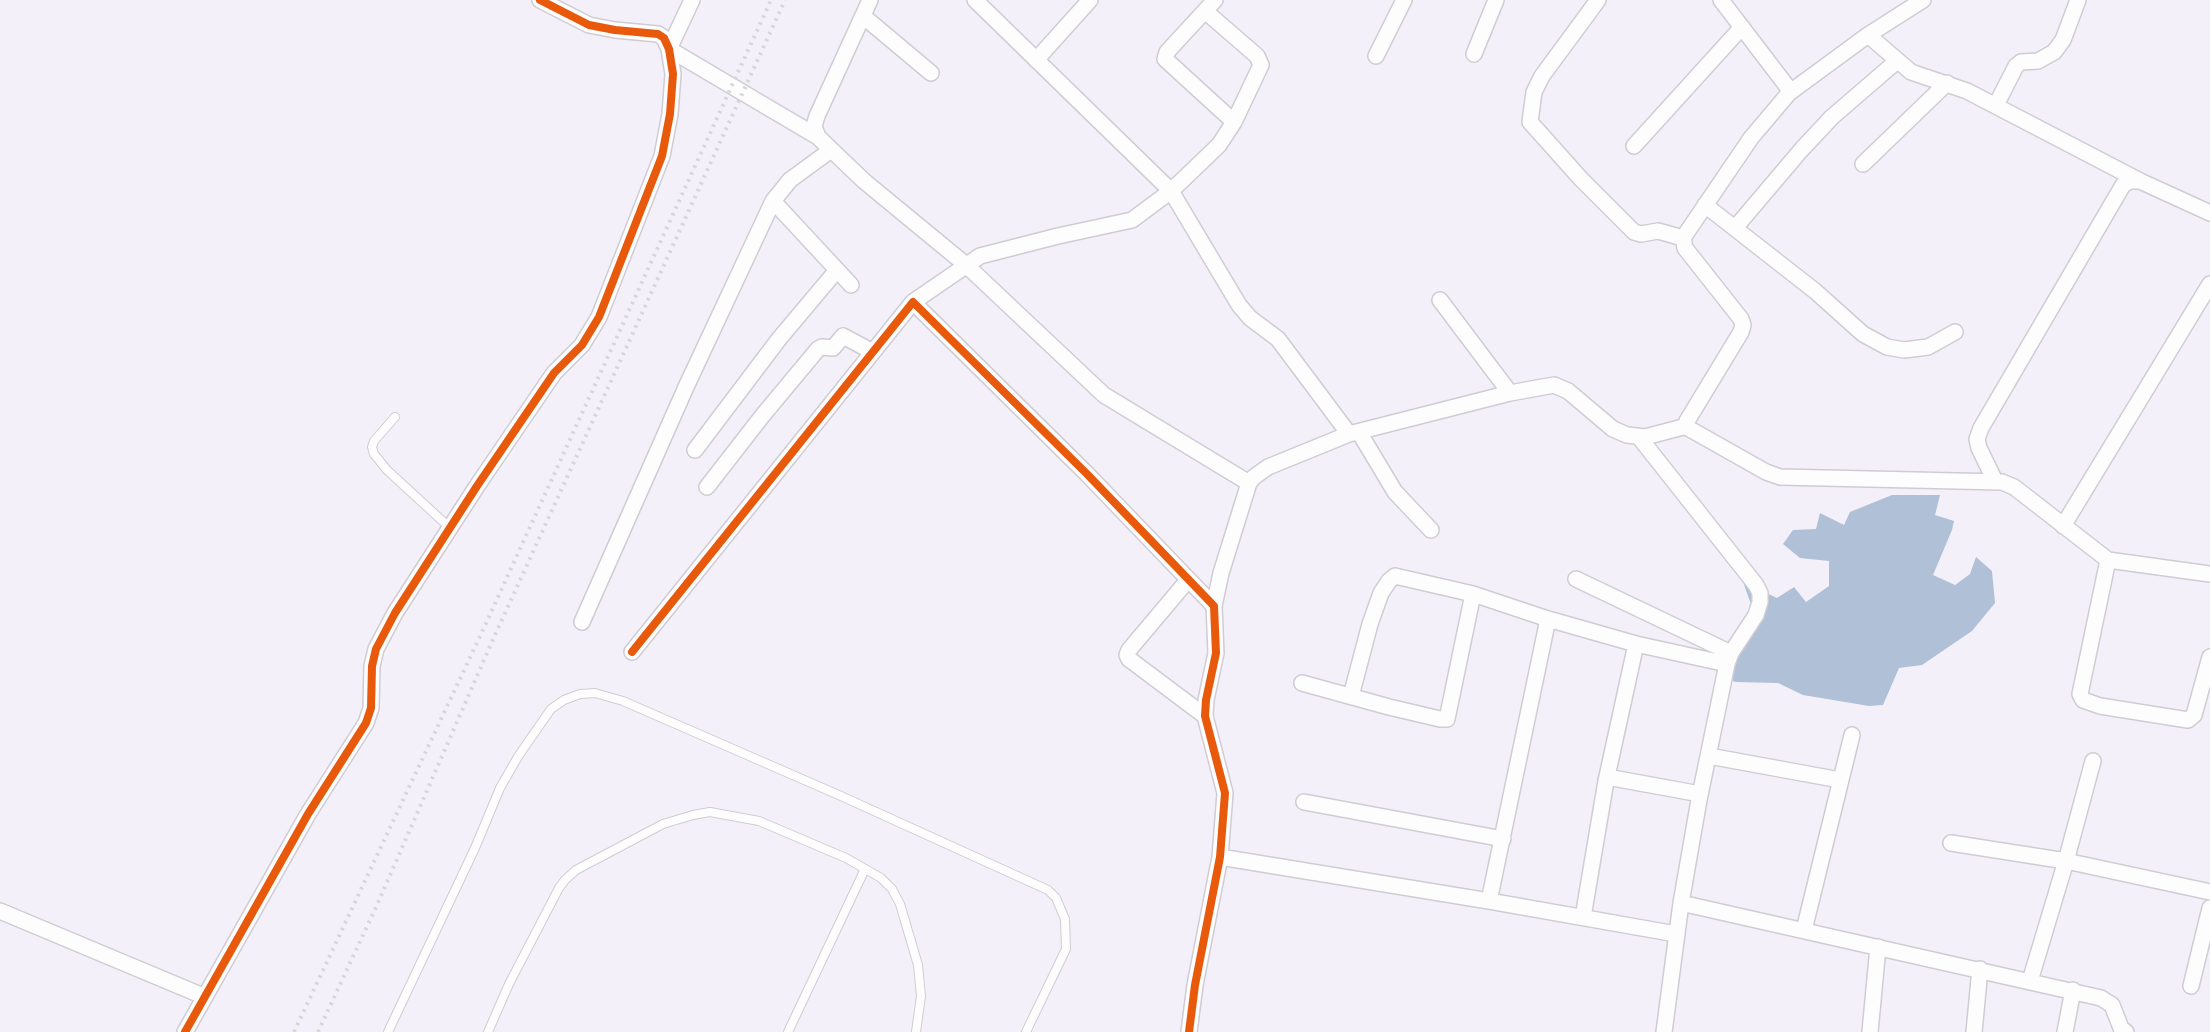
<!DOCTYPE html>
<html>
<head>
<meta charset="utf-8">
<style>
  body { margin:0 }
  canvas { display:block; background:#f4f0f9 }
</style>
</head>
<body>
<canvas width="2210" height="1032"></canvas>
<script>
const g = document.querySelector('canvas').getContext('2d');
g.lineJoin = 'round';
function fill(path, color) { g.fillStyle = color; g.fill(path, 'evenodd'); }
const shape = rows => new Path2D(rows.map(r => 'M' + r).join(''));
function strokePath(path, color, width, dash) { g.strokeStyle = color; g.lineWidth = width; g.lineCap = dash ? 'butt' : 'round'; g.setLineDash(dash || []); g.stroke(path); }
fill(shape([
  [1892,495,1940,495,1935,515,1954,521,1952,530,1933,575,1955,585,1970,574,1976,557,1992,571,1995,603,1972,631,1922,665,1899,668,1883,705,1869,706,1803,695,1778,683,1735,682,1722,674,1752,607,1743,582,1777,598,1794,587,1806,602,1829,586,1829,561,1800,558,1783,544,1793,530,1816,529,1820,513,1844,525,1850,512]
]), '#afc0d7');
const lane = shape([
  [395,417,374,441,372,447,374,454,387,470,450,528],
  [388,1032,475,848,500,788,519,755,551,709,564,700,580,694,595,693,623,701,841,796,1048,890,1056,898,1065,919,1066,949,1026,1032],
  [488,1032,509,984,559,888,565,880,576,870,663,824,693,815,710,812,759,821,846,858,881,878,892,889,900,904,918,965,921,996,916,1032],
  [788,1032,865,869]
]);
const street = shape([
  [692,0,669,49,818,137],
  [870,0,817,116,814,126,818,137,864,181,966,265,1104,395,1249,483],
  [975,0,1171,191,1239,305,1250,318,1278,339,1349,434],
  [1215,0,1167,52,1165,59,1234,122],
  [1598,0,1542,76,1534,92,1530,122,1581,179,1634,232,1641,234,1658,231,1683,238],
  [1721,0,1789,89,1789,93,1751,138,1683,238,1685,248,1741,319,1743,325,1741,332,1687,421,1688,428,1766,472,1780,477,2002,482,2014,487,2108,560,2210,574],
  [863,16,931,73],
  [1868,35,1911,72,1967,91,2140,181],
  [1474,54,1496,0],
  [1376,56,1404,0],
  [1036,60,1090,0],
  [1789,93,1868,35,1923,0],
  [1996,105,2016,66,2021,62,2038,61,2054,52,2063,40,2078,0],
  [1634,146,1742,27],
  [1863,164,1947,83],
  [773,201,851,285],
  [1705,205,1815,291,1863,334,1887,347,1904,350,1928,347,1955,332],
  [1735,228,1802,149,1832,117,1897,61],
  [1440,300,1510,393],
  [913,302,980,256,1058,236,1132,220,1171,191,1219,145,1234,122,1261,65,1257,56,1205,11],
  [1359,432,1395,492,1431,530],
  [1639,437,1756,585,1760,593,1760,602,1756,615,1731,653,1727,664,1699,800,1681,903,1664,1032],
  [695,450,779,339,837,270],
  [1995,481,1979,448,1977,439,1981,428,2123,185,2130,181,2140,181,2210,213],
  [707,487,763,415,818,349,822,347,833,348,843,336,873,352],
  [2063,526,2210,284],
  [2108,560,2080,694,2083,700,2100,706,2188,720,2194,715,2210,657],
  [1576,579,1731,653],
  [1188,580,1129,650,1127,655,1129,659,1205,716],
  [1214,606,1221,573,1249,483,1254,477,1268,467,1349,434,1510,393,1554,385,1568,391,1613,429,1627,435,1645,437,1687,426],
  [582,622,686,387,773,201,790,180,831,150],
  [632,652,913,302,1087,474,1214,606,1216,653,1206,700,1205,716,1225,793,1220,857,1195,985,1189,1032],
  [1302,683,1389,707,1440,719,1447,719,1473,594],
  [1351,696,1370,624,1381,593,1389,581,1395,576,1473,594,1548,619,1636,644,1727,664],
  [1709,756,1840,780],
  [1607,777,1700,794],
  [1304,802,1503,839],
  [1951,843,2066,861,2210,892],
  [1220,857,1489,901,1676,934],
  [1489,901,1548,619],
  [1681,903,2101,998,2112,1005,2121,1028,2126,1032],
  [0,911,203,996],
  [1583,917,1606,781,1636,644],
  [1804,930,1852,735],
  [2030,981,2066,861,2093,761],
  [2191,986,2210,908],
  [185,1032,308,814,366,723,371,708,372,666,376,649,395,613,477,486,554,373,582,345,599,317,662,156,670,114,673,74,669,49,664,38,658,34,615,30,589,25,540,0],
  [1870,1032,1878,947],
  [1974,1032,1980,969],
  [2065,1032,2073,990]
]);
strokePath(lane, '#d0ccd3', 10);
strokePath(street, '#d0ccd3', 18);
strokePath(lane, '#fdfdfe', 8);
strokePath(street, '#fdfdfe', 15);
strokePath(shape([
  [294,1032,482,632,771,0],
  [318,1032,377,905,495,635,785,0]
]), '#d8d6d9', 4, [2.5, 5]);
strokePath(shape([
  [632,652,913,302,1087,474,1214,606,1216,653,1206,700,1205,716,1225,793,1220,857,1195,985,1189,1032],
  [185,1032,308,814,366,723,371,708,372,666,376,649,395,613,477,486,554,373,582,345,599,317,662,156,670,114,673,74,669,49,664,38,658,34,615,30,589,25,540,0]
]), '#e8590c', 8);
</script>
</body>
</html>
